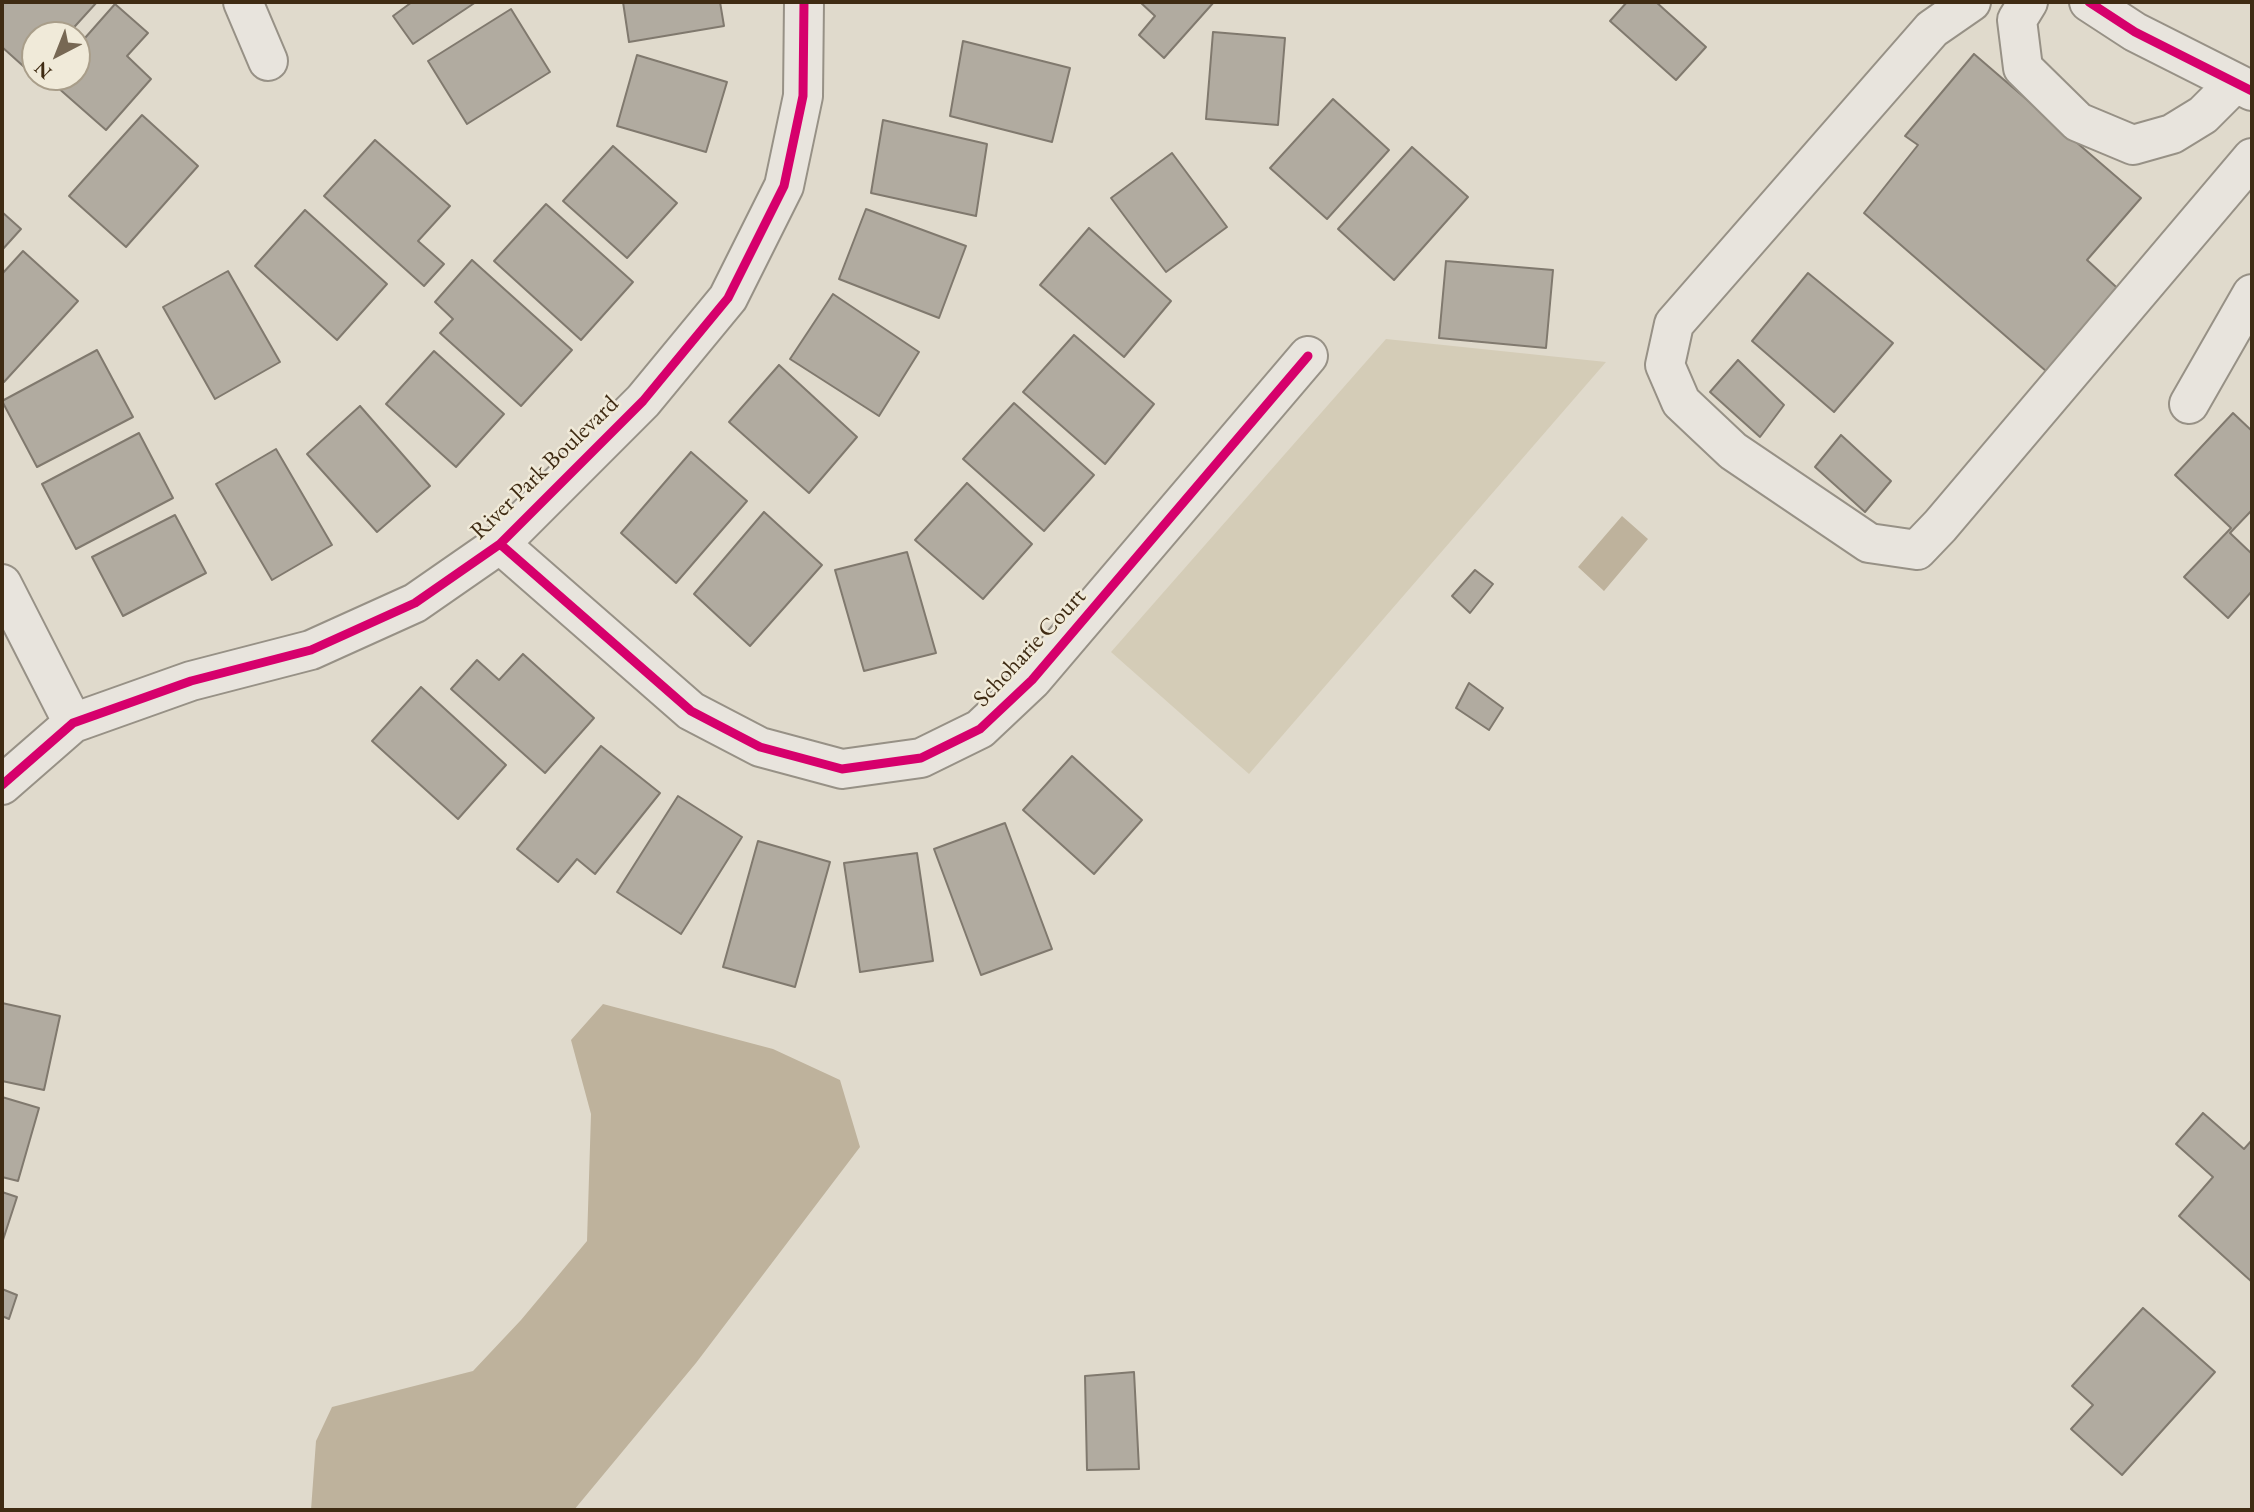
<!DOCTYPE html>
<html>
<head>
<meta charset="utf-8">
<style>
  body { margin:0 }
  #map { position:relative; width:2254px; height:1512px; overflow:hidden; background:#e0dacc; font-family:"EB Garamond",serif }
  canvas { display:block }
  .frame { position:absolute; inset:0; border:4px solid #3f2b13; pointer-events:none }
  .north { position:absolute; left:21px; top:21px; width:70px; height:70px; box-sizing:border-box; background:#f0ead9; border:2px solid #a99e8a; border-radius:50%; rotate:222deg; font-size:19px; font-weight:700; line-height:28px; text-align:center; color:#3f2b13 }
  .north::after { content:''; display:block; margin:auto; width:24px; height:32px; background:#776854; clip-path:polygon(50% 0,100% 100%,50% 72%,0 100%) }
</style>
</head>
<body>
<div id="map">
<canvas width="2254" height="1512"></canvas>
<div class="frame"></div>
<div class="north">N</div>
</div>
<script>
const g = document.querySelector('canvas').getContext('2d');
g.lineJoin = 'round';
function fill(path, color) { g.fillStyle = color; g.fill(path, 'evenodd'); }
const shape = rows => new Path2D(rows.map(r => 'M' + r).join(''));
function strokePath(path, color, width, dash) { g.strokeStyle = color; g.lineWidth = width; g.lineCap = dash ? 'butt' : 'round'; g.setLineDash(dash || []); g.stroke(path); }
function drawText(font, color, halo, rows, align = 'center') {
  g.font = font + ' "EB Garamond",serif'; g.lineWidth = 5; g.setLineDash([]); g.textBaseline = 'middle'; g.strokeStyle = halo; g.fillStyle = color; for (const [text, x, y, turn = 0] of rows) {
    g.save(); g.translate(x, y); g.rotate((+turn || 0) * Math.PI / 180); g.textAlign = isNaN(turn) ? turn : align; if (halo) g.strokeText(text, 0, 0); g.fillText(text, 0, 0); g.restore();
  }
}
fill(shape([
  [1386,339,1606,362,1249,774,1111,652]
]), '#d4ccb7');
fill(shape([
  [1622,516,1648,539,1604,591,1578,567],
  [603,1004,773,1049,840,1080,860,1147,696,1363,574,1510,311,1510,316,1441,332,1407,473,1371,521,1320,587,1241,591,1114,571,1040]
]), '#beb29c');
const building = shape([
  [2,2,97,2,67,35,35,35,35,71,32,74,2,47,2,2],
  [412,2,476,2,413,44,393,16,412,2],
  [623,2,720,2,724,26,629,42,623,2],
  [1140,2,1214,2,1164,58,1139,35,1155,16,1140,2],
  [1627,2,1656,2,1706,47,1676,80,1610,21,1627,2],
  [115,4,148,33,127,56,151,79,106,130,48,79,50,77,77,77,77,47,115,4],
  [511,9,550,72,467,124,428,61,511,9],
  [1213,32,1285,38,1278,125,1206,119,1213,32],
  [963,41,1070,68,1052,142,950,116,963,41],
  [1974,54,2141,198,2087,260,2127,297,2054,378,1864,213,1918,145,1905,136,1974,54],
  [637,55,727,82,706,152,617,126,637,55],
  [1333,99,1389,150,1327,219,1270,168,1333,99],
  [142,115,198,166,126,247,69,196,142,115],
  [883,120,987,144,976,216,871,193,883,120],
  [375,140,450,206,418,241,444,264,424,286,324,196,375,140],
  [613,146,677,203,627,258,563,201,613,146],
  [1412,147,1468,197,1394,280,1338,229,1412,147],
  [1172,153,1227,227,1166,272,1111,198,1172,153],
  [546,204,633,282,581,340,494,261,546,204],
  [866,209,966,246,939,318,839,279,866,209],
  [305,210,387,284,337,340,255,266,305,210],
  [2,212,21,229,2,250,2,212],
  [1089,228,1171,301,1124,357,1040,285,1089,228],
  [23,251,78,301,4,382,2,380,2,274,23,251],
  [472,260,572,350,521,406,440,333,453,319,435,302,472,260],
  [1446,261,1553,270,1546,348,1439,338,1446,261],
  [228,271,280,362,215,399,163,307,228,271],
  [1808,273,1893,343,1834,412,1752,341,1808,273],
  [833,294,919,352,879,416,790,359,833,294],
  [1074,335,1154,404,1105,464,1023,392,1074,335],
  [97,350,133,417,37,467,2,401,97,350],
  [434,351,504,414,456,467,386,404,434,351],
  [1738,360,1784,405,1760,437,1710,392,1738,360],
  [779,365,857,437,809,493,729,422,779,365],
  [1014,403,1094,475,1044,531,963,459,1014,403],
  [360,406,430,486,377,532,307,454,360,406],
  [2233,413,2252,431,2252,510,2230,533,2252,554,2252,591,2228,618,2184,577,2231,528,2175,475,2233,413],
  [139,433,173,498,76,549,42,484,139,433],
  [1841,435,1891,481,1865,512,1815,467,1841,435],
  [276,449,332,545,272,580,216,484,276,449],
  [691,452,747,501,676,583,621,533,691,452],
  [967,483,1032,544,983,599,915,540,967,483],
  [764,512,822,565,750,646,694,594,764,512],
  [175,515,206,573,123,616,92,557,175,515],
  [907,552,936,653,864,671,835,570,907,552],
  [1475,570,1493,584,1470,613,1452,596,1475,570],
  [523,654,594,718,545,773,451,689,477,660,499,680,523,654],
  [1469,683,1503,708,1489,730,1456,708,1469,683],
  [421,687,506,765,458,819,372,741,421,687],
  [601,746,660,793,595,874,577,859,558,882,517,849,601,746],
  [1072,756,1142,820,1094,874,1023,810,1072,756],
  [678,796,742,837,681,934,617,892,678,796],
  [1005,823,1052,949,981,975,934,849,1005,823],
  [758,841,830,862,795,987,723,967,758,841],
  [917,853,933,961,860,972,844,863,917,853],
  [2,1003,60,1016,44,1090,2,1081,2,1003],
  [2,1097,39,1108,18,1181,2,1177,2,1097],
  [2203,1113,2244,1149,2252,1140,2252,1282,2179,1216,2213,1177,2176,1144,2203,1113],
  [2,1192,17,1197,2,1243,2,1192],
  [2,1289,17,1295,9,1319,2,1316,2,1289],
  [2143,1308,2215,1372,2122,1475,2071,1429,2093,1405,2072,1386,2143,1308],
  [1134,1372,1139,1469,1087,1470,1085,1376,1134,1372]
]);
fill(building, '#b1aba0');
strokePath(building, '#80796e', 2);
const minor = shape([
  [243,2,268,61],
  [1971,2,1932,29,1674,324,1665,365,1681,402,1733,451,1869,543,1917,550,1940,526,2252,158],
  [2028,2,2017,20,2023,68,2078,122,2133,145,2172,134,2203,115,2235,83],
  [2089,2,2135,32,2252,91],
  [2189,404,2252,294],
  [500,544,691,711,760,747,842,769,921,758,980,729,1032,680,1308,356],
  [2,584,73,723],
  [2,785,73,723,191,681,311,650,415,603,500,544,643,401,728,298,784,186,803,96,804,2]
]);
strokePath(minor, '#979186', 42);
strokePath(minor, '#e8e4dd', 38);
strokePath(shape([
  [2089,2,2135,32,2252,91],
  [500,544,691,711,760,747,842,769,921,758,980,729,1032,680,1308,356],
  [2,785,73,723,191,681,311,650,415,603,500,544,643,401,728,298,784,186,803,96,804,2]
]), '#d6006c', 9);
drawText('24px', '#3f2b13', '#f0ead9', [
  ["River Park Boulevard",545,468,-44],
  ["Schoharie Court",1030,648,-47]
]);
</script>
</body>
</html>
